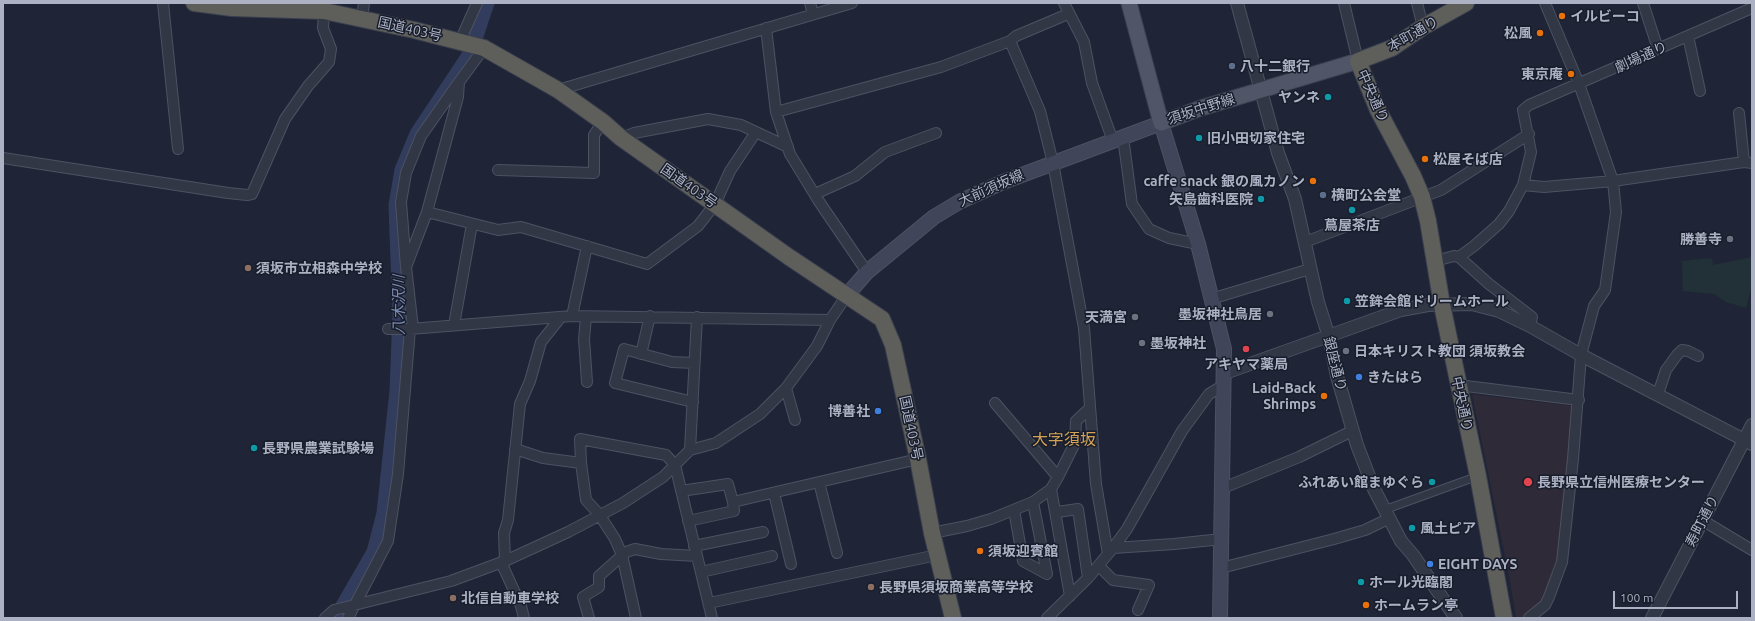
<!DOCTYPE html>
<html>
<head>
<meta charset="utf-8">
<style>
  body { margin:0 }
  #map { position:relative; width:1755px; height:621px; overflow:hidden; background:#1f2536; font-family:Ubuntu,sans-serif }
  canvas { display:block }
  .frame { position:absolute; inset:0; border:4px solid #acb1c4; pointer-events:none }
  .scale { position:absolute; left:1613px; top:591px; width:125px; height:18px; box-sizing:border-box; border:2px solid #acb1c4; border-top:0; padding-left:5px; font-size:12px; line-height:14px; white-space:nowrap; color:#acb1c4; -webkit-text-stroke:3px #181d2b; paint-order:stroke }
</style>
</head>
<body>
<div id="map">
<canvas width="1755" height="621"></canvas>
<div class="frame"></div>
<div class="scale">100 m</div>
</div>
<script>
const g = document.querySelector('canvas').getContext('2d');
g.lineJoin = 'round';
function fill(path, color) { g.fillStyle = color; g.fill(path, 'evenodd'); }
const shape = rows => new Path2D(rows.map(r => 'M' + r).join(''));
function strokePath(path, color, width, dash) { g.strokeStyle = color; g.lineWidth = width; g.lineCap = dash ? 'butt' : 'round'; g.setLineDash(dash || []); g.stroke(path); }
function drawText(font, color, halo, rows, align = 'center') {
  g.font = font + ' Ubuntu,"Noto Sans JP",sans-serif'; g.lineWidth = 3; g.setLineDash([]); g.textBaseline = 'middle'; g.strokeStyle = halo; g.fillStyle = color; for (const [text, x, y, turn = 0] of rows) {
    g.save(); g.translate(x, y); g.rotate((+turn || 0) * Math.PI / 180); g.textAlign = isNaN(turn) ? turn : align; if (halo) g.strokeText(text, 0, 0); g.fillText(text, 0, 0); g.restore();
  }
}
fill(shape([
  [1472,394,1574,406,1557,558,1542,603,1523,618,1516,618,1509,576]
]), '#2e2a37');
fill(shape([
  [1752,257,1752,285,1746,308,1726,302,1714,294,1683,291,1682,261,1712,258,1713,265]
]), '#213137');
strokePath(shape([
  [336,618,374,552,384,513,397,391,400,314,396,205,402,170,417,134,470,54,487,3]
]), '#323d5e', 15);
const pedestrian = shape([
  [1384,510,1478,476]
]);
const minor = shape([
  [163,3,178,149],
  [810,3,813,14],
  [1064,3,1084,42,1092,83,1113,141],
  [1344,3,1358,61],
  [1417,3,1423,27],
  [1643,3,1658,49],
  [362,18,364,3],
  [766,28,776,112,790,154,818,200,867,272],
  [1688,36,1700,91],
  [460,41,477,3],
  [1010,41,1040,111,1053,163,1084,328,1096,484,1108,554],
  [484,48,459,82,458,97,427,212,498,230,521,227,647,264,698,226,715,204,730,171,756,132],
  [558,90,852,3],
  [776,112,941,67,1010,41,1016,36,1068,14],
  [1739,113,1744,162],
  [1123,137,1132,204,1149,229,1169,238,1198,244],
  [621,138,634,133,708,119,741,125,788,147],
  [3,158,228,193,247,195,252,194,285,119,308,86,329,62,331,49,323,28,324,11],
  [498,170,594,173,594,135,603,122],
  [1523,185,1544,187,1613,181,1744,162,1752,163],
  [815,194,855,176,885,152,936,133],
  [1305,242,1441,190,1529,134],
  [1459,257,1474,246,1499,224,1509,211,1523,185,1531,152,1523,110,1529,105,1752,8],
  [1435,261,1454,256,1459,257,1489,284,1532,317,1530,326],
  [406,267,401,202,406,173,421,136,459,82],
  [1211,299,1310,269],
  [572,316,587,246],
  [586,317,584,339,587,382],
  [454,325,472,224],
  [413,328,406,267,427,212],
  [388,329,410,329,572,316,830,320],
  [641,354,650,316],
  [1458,385,1579,400],
  [786,388,795,420],
  [1658,394,1666,370,1677,355,1682,350,1688,351,1698,356],
  [693,402,615,383,624,349,672,362,694,363],
  [995,403,1058,477,1051,489,1070,596],
  [515,449,543,458,581,463],
  [690,450,697,317],
  [1058,477,1075,443,1076,421,1090,408],
  [819,482,837,553],
  [1223,488,1299,457,1352,431],
  [681,491,728,484,733,502],
  [774,493,791,564],
  [1014,510,1023,561,1047,574,1033,502],
  [1057,512,1078,509,1088,578],
  [1702,520,1752,550],
  [688,521,734,511,733,502,918,459],
  [932,533,967,526,991,519,1033,502,1051,489],
  [694,546,763,532],
  [1113,548,1174,544,1222,539],
  [505,561,504,533,508,520,520,404,530,381,541,342,561,317],
  [501,562,521,606,524,618],
  [1099,566,1113,580,1149,585,1138,610],
  [1221,568,1334,539,1365,530,1388,519],
  [701,572,772,556],
  [709,603,937,555],
  [325,618,334,610,451,581,505,561,568,532,623,503,663,477,690,450,716,443,760,414,786,388,817,346,830,320,847,295],
  [348,618,388,541,398,474,410,329],
  [589,618,583,597,599,587,599,576,626,552,635,549,661,554,697,556],
  [636,618,622,555,615,539,599,514,586,500,581,463,580,439,666,455,675,465,712,618],
  [1047,618,1088,578,1113,548,1127,529,1182,431,1209,394,1224,385],
  [1529,618,1545,605,1549,597,1562,562,1573,459,1581,355,1594,306,1605,290,1616,212,1613,181,1579,84,1545,3]
]);
const tertiary = shape([
  [1237,3,1278,153,1295,199,1318,302,1329,337,1337,376,1357,445,1374,489,1401,541,1413,555,1456,618],
  [1225,373,1401,310,1428,305,1472,304,1499,311,1530,326,1581,355,1752,444],
  [1652,618,1752,425]
]);
const secondary = shape([
  [847,295,867,272,934,217,959,202,1003,182,1161,123,1198,244,1224,349,1220,618]
]);
const primary = shape([
  [1129,3,1161,123,1201,108,1358,61]
]);
const trunk = shape([
  [194,3,232,8,324,11,414,30,484,48,558,90,603,122,621,138,789,257,882,319,893,345,918,459,932,533,953,618],
  [1466,3,1423,27,1392,48,1358,61,1378,110,1413,176,1422,197,1428,221,1442,305,1478,476,1504,618]
]);
strokePath(pedestrian, '#4d5262', 9);
strokePath(minor, '#4d5262', 12);
strokePath(tertiary, '#4d5262', 14);
strokePath(secondary, '#4d5262', 16);
strokePath(primary, '#3c4150', 17);
strokePath(trunk, '#3a3f4e', 18);
strokePath(pedestrian, '#323746', 7);
strokePath(minor, '#323746', 10);
strokePath(tertiary, '#323746', 12);
strokePath(secondary, '#404559', 14);
strokePath(primary, '#505667', 15);
strokePath(trunk, '#5e5e5b', 16);
for (const [x, y, r, color] of [
  [1562,16,4,"#e8710a"],
  [1540,33,4,"#e8710a"],
  [1232,66,4,"#5c6f8a"],
  [1571,74,4,"#e8710a"],
  [1328,97,4,"#0f9aa8"],
  [1199,138,4,"#0f9aa8"],
  [1425,159,4,"#e8710a"],
  [1313,181,4,"#e8710a"],
  [1323,195,4,"#5c6f8a"],
  [1261,199,4,"#0f9aa8"],
  [1352,210,4,"#0f9aa8"],
  [1730,239,4,"#6b7280"],
  [248,268,4,"#8d6e63"],
  [1347,301,4,"#0f9aa8"],
  [1270,314,4,"#6b7280"],
  [1135,317,4,"#6b7280"],
  [1142,343,4,"#6b7280"],
  [1246,349,4,"#e0444e"],
  [1346,351,4,"#6b7280"],
  [1359,377,4,"#3f7fe0"],
  [1324,396,4,"#e8710a"],
  [878,411,4,"#3f7fe0"],
  [254,448,4,"#0f9aa8"],
  [1432,482,4,"#0f9aa8"],
  [1528,482,5,"#e0444e"],
  [1412,528,4,"#0f9aa8"],
  [980,551,4,"#e8710a"],
  [1430,564,4,"#3f7fe0"],
  [1361,582,4,"#0f9aa8"],
  [871,587,4,"#8d6e63"],
  [453,598,4,"#8d6e63"],
  [1366,605,4,"#e8710a"]
]) { const dot = new Path2D(); dot.arc(x, y, r, 0, 2 * Math.PI); g.fillStyle = color; g.fill(dot); strokePath(dot, '#181d2b', 1.5); }
drawText('bold 14px', '#acb1c4', '#181d2b', [
  ["イルビーコ",1570,16],
  ["松風",1532,33,"right"],
  ["八十二銀行",1240,66],
  ["東京庵",1563,74,"right"],
  ["ヤンネ",1320,97,"right"],
  ["旧小田切家住宅",1207,138],
  ["松屋そば店",1433,159],
  ["caffe snack 銀の風カノン",1305,181,"right"],
  ["横町公会堂",1331,195],
  ["矢島歯科医院",1253,199,"right"],
  ["蔦屋茶店",1352,225,"center"],
  ["勝善寺",1722,239,"right"],
  ["須坂市立相森中学校",256,268],
  ["笠鉾会館ドリームホール",1355,301],
  ["墨坂神社鳥居",1262,314,"right"],
  ["天満宮",1127,317,"right"],
  ["墨坂神社",1150,343],
  ["日本キリスト教団 須坂教会",1354,351],
  ["アキヤマ薬局",1246,364,"center"],
  ["きたはら",1367,377],
  ["Laid-Back",1316,388,"right"],
  ["Shrimps",1316,404,"right"],
  ["博善社",870,411,"right"],
  ["長野県農業試験場",262,448],
  ["ふれあい館まゆぐら",1424,482,"right"],
  ["長野県立信州医療センター",1537,482],
  ["風土ピア",1420,528],
  ["須坂迎賓館",988,551],
  ["EIGHT DAYS",1438,564],
  ["ホール光臨閣",1369,582],
  ["長野県須坂商業高等学校",879,587],
  ["北信自動車学校",461,598],
  ["ホームラン亭",1374,605]
], 'left');
drawText('14px', '#acb1c4', '#181d2b', [
  ["国道403号",410,29,13],
  ["本町通り",1413,34,-30],
  ["劇場通り",1641,57,-24],
  ["中央通り",1373,96,66],
  ["須坂中野線",1201,109,-18],
  ["国道403号",689,186,35],
  ["大前須坂線",991,188,-24],
  ["銀座通り",1335,364,76],
  ["中央通り",1462,404,78],
  ["国道403号",911,428,78],
  ["寿町通り",1702,521,-63]
]);
drawText('italic 15px', '#7b8ab1', '#181d2b', [
  ["八木沢川",399,305,-90]
]);
drawText('16px', '#d3a257', '#181d2b', [
  ["大字須坂",1064,440]
]);
</script>
</body>
</html>
